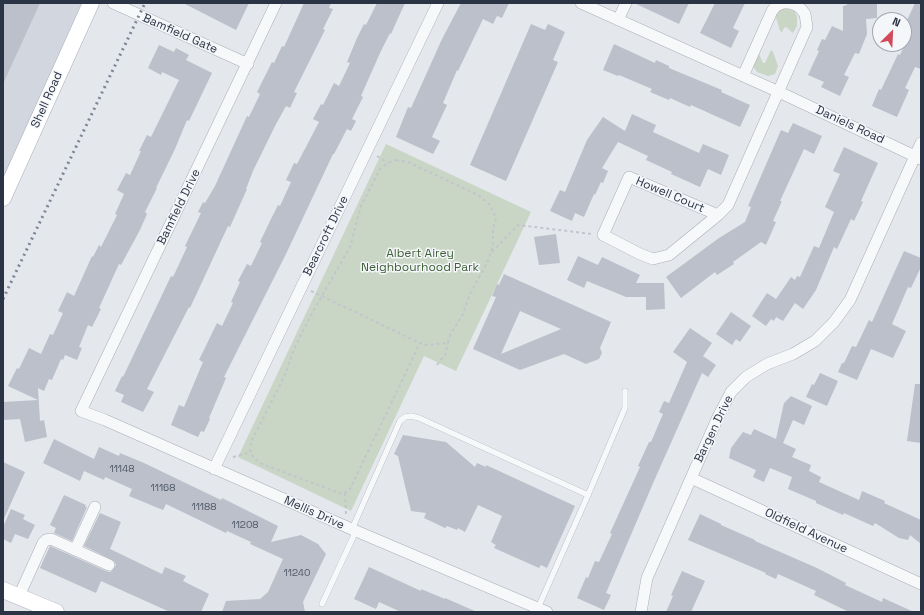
<!DOCTYPE html>
<html>
<head>
<meta charset="utf-8">
<style>
  body { margin:0 }
  #map { position:relative; width:924px; height:615px; overflow:hidden; background:#e4e7ec; font-family:"Space Grotesk",sans-serif }
  canvas { display:block }
  .frame { position:absolute; inset:0; border:4px solid #2b3445; pointer-events:none }
  .north { position:absolute; left:872px; top:12px; width:40px; height:40px; box-sizing:border-box; background:#f4f6f9; border:1px solid #a4a8b1; border-radius:50%; rotate:24deg; font-size:11px; font-weight:700; line-height:16px; text-align:center; color:#2b3445 }
  .north::after { content:''; display:block; margin:auto; width:14px; height:18px; background:#d1495b; clip-path:polygon(50% 0,100% 100%,50% 72%,0 100%) }
</style>
</head>
<body>
<div id="map">
<canvas width="924" height="615"></canvas>
<div class="frame"></div>
<div class="north">N</div>
</div>
<script>
const g = document.querySelector('canvas').getContext('2d');
g.lineJoin = 'round';
function fill(path, color) { g.fillStyle = color; g.fill(path, 'evenodd'); }
const shape = rows => new Path2D(rows.map(r => 'M' + r).join(''));
function strokePath(path, color, width, dash) { g.strokeStyle = color; g.lineWidth = width; g.lineCap = dash ? 'butt' : 'round'; g.setLineDash(dash || []); g.stroke(path); }
function drawText(font, color, halo, rows, align = 'center') {
  g.font = font + ' "Space Grotesk",sans-serif'; g.lineWidth = 3; g.setLineDash([]); g.textBaseline = 'middle'; g.strokeStyle = halo; g.fillStyle = color; for (const [text, x, y, turn = 0] of rows) {
    g.save(); g.translate(x, y); g.rotate((+turn || 0) * Math.PI / 180); g.textAlign = isNaN(turn) ? turn : align; if (halo) g.strokeText(text, 0, 0); g.fillText(text, 0, 0); g.restore();
  }
}
fill(shape([
  [3,3,82,3,3,180]
]), '#d2d6de');
fill(shape([
  [783,9,788,9,794,11,797,16,797,26,793,33,786,27,784,28,782,32,780,31,775,14,778,11],
  [771,50,773,52,778,66,775,74,768,76,757,72,752,65,758,52,763,63,765,63],
  [386,144,531,212,456,371,424,356,351,511,238,457]
]), '#c9d6c5');
fill(shape([
  [3,3,40,3,3,84],
  [183,3,249,3,236,30],
  [304,3,331,3,329,8,333,9,323,29,325,30,294,92,297,93,290,108,286,106,275,126,253,171,246,189,247,189,230,227,228,226,190,308,189,307,147,389,154,392,143,412,121,402,124,395,115,391,122,376,123,377,171,276,173,277,187,247,185,246,201,213,198,212,203,202,205,203,215,186,247,116,249,117,260,94,257,92,272,62,274,63,282,46,284,47],
  [377,3,405,3,391,34,390,33,380,53,361,96,363,97,352,119,356,121,351,131,347,129,334,154,333,154,286,254,224,377,226,378,209,418,210,419,204,432,201,431,198,437,171,425,179,405,184,407,203,362,199,360,217,323,222,326,233,303,231,302,240,282,238,281,247,264,251,266,262,243,260,242,270,221,278,205,280,206,291,182,286,180,294,163,297,164,319,122,313,119,321,104,323,105,334,83,339,86,350,63,347,62,357,38,364,24,366,25],
  [461,3,509,3,502,18,497,16,493,24,483,19,458,71,457,70,443,103,447,105,432,137,440,141,433,154,396,137,408,107,411,108,442,39],
  [634,3,689,3,679,24],
  [715,3,745,3,733,28,739,31,731,48,700,33],
  [847,3,877,3,877,18,866,19,867,34,859,54,855,53,844,75,849,77,840,96,821,87,824,82,808,75,819,51,817,50,822,39,825,40,832,26,843,31,843,6,847,5],
  [915,3,921,3,921,69,915,67,905,88,909,90,897,117,872,106,879,89,881,90,898,54,900,55,910,34,904,31,904,27],
  [531,24,545,30,548,24,565,32,553,60,558,62,506,181,470,165],
  [614,44,655,63,656,60,669,66,669,68,722,90,721,92,750,105,740,127,691,105,690,107,670,98,669,100,650,92,652,89,619,75,618,76,603,70],
  [159,45,174,52,176,48,189,55,186,60,212,73,189,121,187,120,175,149,156,188,157,188,145,212,147,214,140,230,121,265,119,264,99,308,101,309,92,327,88,325,79,347,82,348,77,360,65,355,63,360,61,359,52,380,49,379,44,391,38,388,40,421,44,420,47,437,25,442,20,419,4,420,3,402,38,400,8,386,17,368,19,369,29,348,41,354,50,334,53,335,63,313,58,311,67,292,74,296,92,256,93,257,99,245,101,247,117,215,115,214,124,194,117,190,126,173,130,175,141,151,139,151,147,135,151,137,179,80,162,72,161,75,148,68],
  [632,114,656,125,653,132,699,153,703,144,729,155,721,175,708,169,700,187,671,174,672,172,646,160,648,156,618,142,602,168,608,171,603,183,601,182,595,195,594,194,584,217,575,213,572,221,550,211,560,190,565,192,587,140,603,117,625,131],
  [793,123,822,136,814,154,804,149,780,201,782,201,773,221,776,222,766,245,761,242,733,262,734,264,717,275,715,272,681,298,666,277,719,238,745,222,751,207,748,206,781,130,788,133],
  [844,147,878,163,861,201,863,202,854,221,851,219,837,249,834,247,816,290,803,309,795,303,783,321,776,317,774,321,771,319,766,326,752,316,767,293,776,299,791,277,795,280,797,276,800,277,814,246,819,248,834,212,825,207,840,174,833,171],
  [556,234,560,263,539,265,534,237],
  [904,251,921,258,921,267,911,288,908,287,892,324,906,331,893,358,871,349,857,380,838,372,842,363,844,363,852,346,856,347,869,320,872,322],
  [578,256,598,265,602,257,619,265,640,275,636,283,664,283,665,309,646,310,646,297,626,297,587,281,584,288,567,280],
  [504,274,611,322,600,348,602,353,599,359,586,364,564,354,520,370,473,349,496,297,492,296,497,284,499,285],
  [520,311,561,329,501,354],
  [731,312,751,326,740,342,736,339,732,345,716,334],
  [690,328,712,343,703,356,716,365,708,377,702,373,654,481,606,593,611,595,604,610,577,598,586,577,588,578,595,561,599,562,612,534,610,533,640,467,638,466,649,442,651,442,663,414,659,412,664,401,669,403,687,362,673,352],
  [820,373,838,381,827,406,806,397,812,384,814,385],
  [915,384,921,384,921,443,907,441],
  [791,396,812,406,804,425,793,420,783,443,796,449,792,457,811,465,809,471,821,477,819,482,859,500,862,491,885,501,884,503,921,520,921,544,910,535,908,540,899,538,875,523,873,526,844,513,843,515,816,503,816,501,788,489,792,477,770,468,764,482,753,477,756,470,729,458,731,448,743,432,751,435,754,429,776,439,784,403],
  [403,435,446,442,475,467,477,463,486,467,486,465,575,506,547,568,541,565,539,568,494,548,496,545,491,542,502,516,478,505,465,532,458,528,457,530,447,526,445,528,424,518,426,513,411,511,398,456,394,454],
  [54,439,94,459,99,447,119,456,120,453,144,463,221,500,222,498,278,526,271,542,301,535,318,544,326,554,303,602,305,612,222,612,226,601,260,599,268,592,283,559,250,544,251,542,227,531,226,533,166,504,163,510,129,496,132,489,105,477,104,480,84,471,80,481,43,463],
  [3,462,25,472,3,521],
  [64,495,86,505,85,507,87,507,72,541,54,533,56,528,50,525],
  [11,509,25,515,23,519,35,525,28,539,15,534,11,543,3,539,3,527],
  [100,513,121,522,110,549,162,574,165,567,186,576,183,581,209,594,201,612,170,612,101,581,96,593,40,568,50,546,106,571,110,572,113,570,116,565,114,561,84,546],
  [700,514,721,524,721,525,755,540,755,541,817,568,846,583,845,585,882,602,883,598,914,612,849,612,814,595,816,591,778,574,776,579,765,574,766,573,688,540],
  [369,567,421,591,421,589,445,599,445,598,477,612,401,612,379,602,376,609,354,599],
  [682,571,705,581,691,612,666,612,673,596,671,595]
]), '#bbc0ca');
const service = shape([
  [588,495,625,408,625,391],
  [352,529,400,421,405,417,411,416,419,418,588,495,538,608],
  [322,604,356,531]
]);
const minor = shape([
  [113,3,248,64],
  [276,3,81,411,105,420,356,531,547,612],
  [581,3,779,92,921,159],
  [618,20,626,3],
  [718,215,629,177,603,235,640,254,653,259,669,255,718,215,728,205,807,27,805,14,801,9,796,5,789,3,783,3,776,6,772,11,743,76],
  [214,469,438,3],
  [691,478,921,584],
  [75,550,95,507],
  [19,596,43,543,46,540,51,539,109,565],
  [641,612,647,578,718,417,731,392,746,377,767,364,793,354,815,341,834,322,850,300,921,143]
]);
const secondary = shape([
  [3,198,91,3],
  [3,590,56,612]
]);
strokePath(service, '#a9aeb7', 6);
strokePath(minor, '#a9aeb7', 12);
strokePath(secondary, '#a9aeb7', 17);
strokePath(shape([
  [377,156,388,163],
  [396,160,408,162,478,195,490,205,496,218,493,229,493,246,487,263,470,294,463,314,449,337,448,343,426,345,420,343,349,491,342,494,262,464,253,457,250,450,251,442,285,375,294,349,311,315,350,247,361,206,380,169,388,163,396,160],
  [492,252,518,225,592,234],
  [311,291,420,343],
  [437,365,445,355,448,343],
  [233,457,251,452],
  [345,493,346,514]
]), '#c2c5cb', 2, [3, 3]);
strokePath(service, '#f7f8fa', 5.5);
strokePath(minor, '#f7f8fa', 11);
strokePath(secondary, '#fff', 16);
strokePath(shape([
  [3,299,145,3]
]), '#7d8696', 3, [2, 4]);
drawText('10px', '#4f5766', null, [
  ["11148",122,469],
  ["11168",163,488],
  ["11188",204,507],
  ["11208",245,525],
  ["11240",297,573]
]);
drawText('12px', '#2b3445', '#f4f6f9', [
  ["Bamfield Gate",180,34,24],
  ["Shell Road",47,100,-66],
  ["Daniels Road",850,125,25],
  ["Howell Court",670,195,23],
  ["Bamfield Drive",179,207,-64],
  ["Bearcroft Drive",326,236,-64],
  ["Bargen Drive",714,429,-64],
  ["Mellis Drive",314,513,24],
  ["Oldfield Avenue",806,531,25]
]);
drawText('12px', '#3f6138', '#f4f6f9', [
  ["Albert Airey",420,254],
  ["Neighbourhood Park",420,268]
]);
</script>
</body>
</html>
